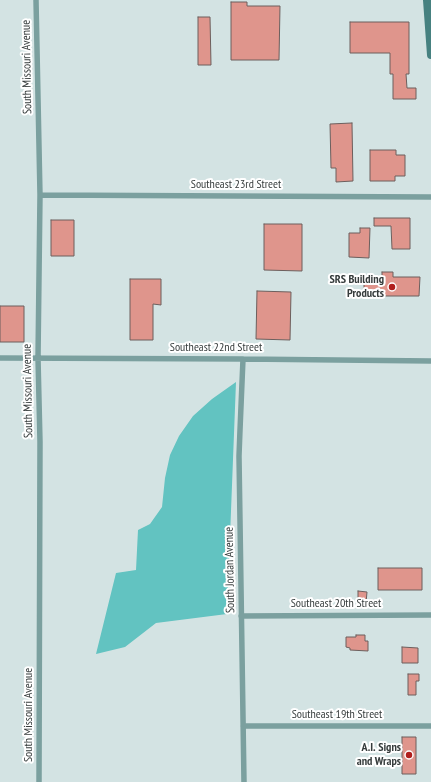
<!DOCTYPE html>
<html>
<head>
<meta charset="utf-8">
<style>
  body { margin:0 }
  canvas { display:block; background:#d3e3e3 }
</style>
</head>
<body>
<canvas width="431" height="782"></canvas>
<script>
const g = document.querySelector('canvas').getContext('2d');
g.lineJoin = 'round';
function fill(path, color) { g.fillStyle = color; g.fill(path, 'evenodd'); }
const shape = rows => new Path2D(rows.map(r => 'M' + r).join(''));
function strokePath(path, color, width, dash) { g.strokeStyle = color; g.lineWidth = width; g.lineCap = dash ? 'butt' : 'round'; g.setLineDash(dash || []); g.stroke(path); }
function drawText(font, color, halo, rows, align = 'center') {
  g.font = font + ' "PT Sans Narrow",sans-serif'; g.lineWidth = 4; g.setLineDash([]); g.textBaseline = 'middle'; g.strokeStyle = halo; g.fillStyle = color; for (const [text, x, y, turn = 0] of rows) {
    g.save(); g.translate(x, y); g.rotate((+turn || 0) * Math.PI / 180); g.textAlign = isNaN(turn) ? turn : align; if (halo) g.strokeText(text, 0, 0); g.fillText(text, 0, 0); g.restore();
  }
}
fill(shape([
  [236,382,227,614,156,623,125,647,96,654,116,573,136,570,138,530,150,524,162,507,165,478,170,455,179,436,193,416,212,399]
]), '#62c3c1');
const building = shape([
  [231,2,247,2,247,6,280,6,279,60,231,60,231,2],
  [198,17,210,17,211,65,198,65,198,17],
  [350,22,409,22,409,74,406,74,407,88,416,88,416,99,393,99,393,74,390,74,390,53,350,53,350,22],
  [352,123,353,181,336,182,336,168,331,168,330,124,352,123],
  [370,150,396,150,396,155,405,155,405,176,395,176,395,181,370,181,370,150],
  [374,218,410,218,410,249,392,249,391,226,374,226,374,218],
  [51,220,74,220,74,256,51,256,51,220],
  [264,224,302,224,302,271,264,270,264,224],
  [360,228,370,228,369,258,349,257,349,233,360,233,360,228],
  [382,272,393,272,393,277,420,277,419,296,364,296,364,277,382,277,382,272],
  [130,279,161,279,161,305,153,304,153,340,130,340,130,279],
  [257,291,291,292,290,340,256,339,257,291],
  [0,306,24,306,24,342,0,342,0,306],
  [378,568,422,568,422,590,378,590,378,568],
  [358,591,367,592,366,603,358,603,358,591],
  [356,635,365,635,365,641,368,641,368,651,350,650,350,648,346,647,346,637,356,637,356,635],
  [402,647,418,648,418,663,402,663,402,647],
  [408,674,419,674,419,681,416,681,416,695,408,695,408,674],
  [402,737,416,737,416,774,402,774,402,737]
]);
fill(building, '#df958c');
strokePath(building, '#6c5f5d', 1);
strokePath(shape([
  [36,0,40,195,38,358,40,442,39,782],
  [40,195,431,197],
  [0,358,243,359,431,361],
  [243,359,240,430,239,456,244,782],
  [241,616,431,615],
  [243,726,431,726]
]), '#7ba09f', 5.5);
strokePath(shape([
  [427,0,431,55]
]), '#468180', 8);
for (const [x, y, r, color] of [
  [392,287,4,"#b01f1d"],
  [409,755,4,"#b01f1d"]
]) { const dot = new Path2D(); dot.arc(x, y, r, 0, 2 * Math.PI); g.fillStyle = color; g.fill(dot); strokePath(dot, '#fff', 1.5); }
drawText('12px', '#363c3c', '#fff', [
  ["South Missouri Avenue",27,67,-91],
  ["Southeast 23rd Street",236,185],
  ["Southeast 22nd Street",216,348],
  ["South Missouri Avenue",28,391,-91],
  ["South Jordan Avenue",230,570,-91],
  ["Southeast 20th Street",336,604],
  ["South Missouri Avenue",29,715,-90],
  ["Southeast 19th Street",337,715]
]);
drawText('bold 12px', '#363c3c', '#fff', [
  ["SRS Building",384,280],
  ["Products",384,294],
  ["A.I. Signs",401,748],
  ["and Wraps",401,762]
], 'right');
</script>
</body>
</html>
